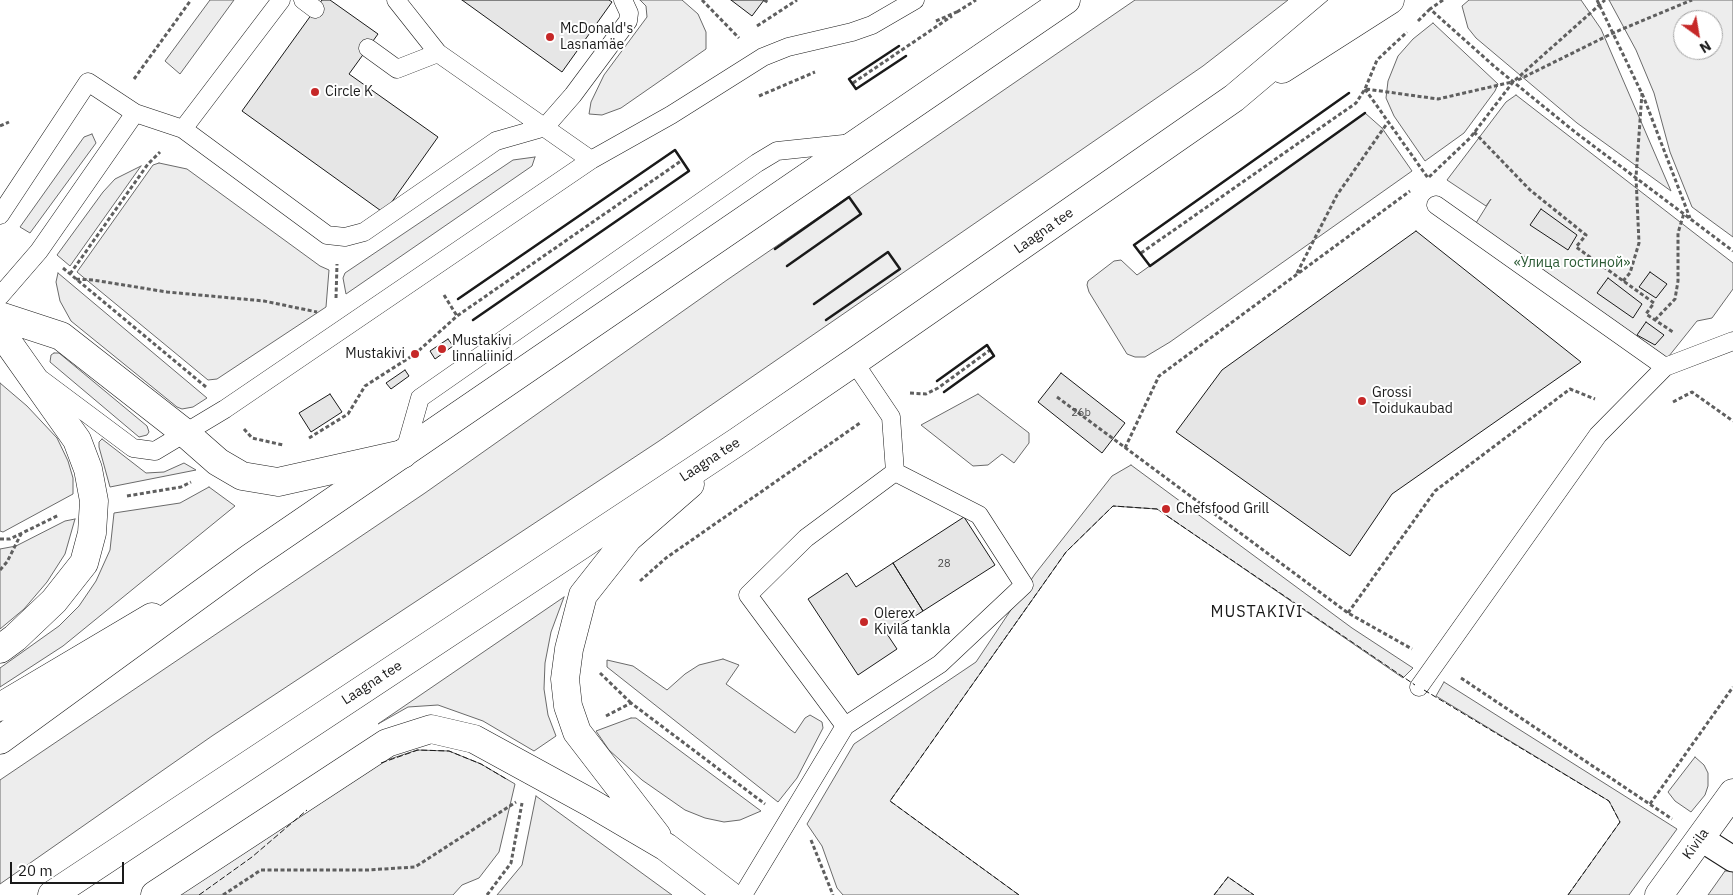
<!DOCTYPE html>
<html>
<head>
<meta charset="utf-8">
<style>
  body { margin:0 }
  #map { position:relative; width:1733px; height:895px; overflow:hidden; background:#fff; font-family:"IBM Plex Sans",sans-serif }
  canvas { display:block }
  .north { position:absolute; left:1673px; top:10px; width:50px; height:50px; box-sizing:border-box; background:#fff; border:1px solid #a3a3a3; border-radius:50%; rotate:148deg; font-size:14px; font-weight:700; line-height:20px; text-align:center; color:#1a1a1a }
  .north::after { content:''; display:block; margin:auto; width:18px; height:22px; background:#c62828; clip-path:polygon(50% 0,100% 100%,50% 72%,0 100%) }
  .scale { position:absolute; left:10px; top:862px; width:114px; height:22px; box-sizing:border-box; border:2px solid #1a1a1a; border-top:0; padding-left:6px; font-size:15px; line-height:18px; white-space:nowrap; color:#1a1a1a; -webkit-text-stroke:4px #fff; paint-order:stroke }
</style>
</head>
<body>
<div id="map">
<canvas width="1733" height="895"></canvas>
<div class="north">N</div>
<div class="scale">20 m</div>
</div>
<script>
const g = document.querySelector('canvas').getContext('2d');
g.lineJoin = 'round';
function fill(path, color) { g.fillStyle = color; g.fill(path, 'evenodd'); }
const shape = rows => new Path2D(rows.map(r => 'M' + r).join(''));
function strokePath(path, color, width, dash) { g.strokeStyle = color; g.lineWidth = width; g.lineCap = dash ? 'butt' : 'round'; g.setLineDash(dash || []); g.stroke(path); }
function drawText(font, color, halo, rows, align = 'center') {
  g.font = font + ' "IBM Plex Sans",sans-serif'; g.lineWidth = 4; g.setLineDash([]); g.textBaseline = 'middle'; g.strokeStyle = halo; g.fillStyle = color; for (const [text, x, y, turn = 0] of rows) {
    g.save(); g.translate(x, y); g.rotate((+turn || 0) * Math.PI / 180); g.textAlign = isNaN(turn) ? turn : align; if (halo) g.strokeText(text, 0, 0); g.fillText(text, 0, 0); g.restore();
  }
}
const green = shape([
  [210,0,234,0,180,74,165,61,210,0],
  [640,0,682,0,698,14,706,32,706,49,621,108,602,115,589,114,591,102,604,75,647,17,646,6,640,0],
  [1135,0,1288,0,1203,66,659,441,212,736,0,884,0,780,425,493,727,280,1135,0],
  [1469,0,1581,0,1601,29,1671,191,1577,123,1476,38,1468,28,1462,6,1469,0],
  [1609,0,1733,0,1733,237,1692,207,1670,152,1654,93,1636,50,1609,0],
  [1683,20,1713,20,1713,50,1683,50,1683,20],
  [1433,23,1498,84,1495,91,1464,133,1425,161,1394,116,1386,98,1388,81,1398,56,1413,39,1433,23],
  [1516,95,1733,263,1733,289,1712,318,1697,321,1665,361,1476,223,1491,199,1486,206,1447,180,1506,102,1516,95],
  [1365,113,1382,128,1412,171,1170,342,1145,357,1135,357,1127,354,1089,292,1087,285,1088,281,1114,261,1121,260,1137,275,1365,113],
  [92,134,96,143,30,233,20,227,84,137,92,134],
  [535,157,532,166,346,294,343,278,345,273,513,160,535,157],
  [159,163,187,169,320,266,329,270,326,307,217,379,208,380,77,272,153,165,159,163],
  [141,166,70,266,57,255,103,192,115,179,141,166],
  [58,273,207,398,193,407,182,409,177,407,71,321,60,301,56,282,58,273],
  [54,353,59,353,147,426,149,432,147,435,139,437,50,362,51,355,54,353],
  [0,383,27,406,57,438,68,461,73,478,73,494,3,532,0,531,0,383],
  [978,394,1029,433,1029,443,1014,463,1002,454,988,465,973,466,921,425,978,394],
  [102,439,146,473,164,472,184,463,196,470,110,487,99,447,99,442,102,439],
  [1131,465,1352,628,1413,668,1403,678,1157,509,1113,506,1066,552,890,801,1019,895,843,895,837,888,822,846,807,824,854,744,976,662,1035,574,1112,476,1131,465],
  [209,487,235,506,63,646,0,687,0,668,59,626,79,606,96,581,110,550,114,513,180,503,209,487],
  [75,519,65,554,47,582,24,609,0,629,0,549,16,546,65,521,75,519],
  [564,597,551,632,545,663,544,689,548,715,556,736,534,751,483,721,438,705,408,707,378,724,564,597],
  [723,659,739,665,726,684,795,733,805,718,810,715,822,722,823,728,797,778,778,802,607,667,607,660,633,666,667,690,685,674,699,665,723,659],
  [1444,682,1677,829,1629,895,1568,895,1620,822,1609,801,1436,696,1444,682],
  [631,718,636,718,761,811,740,820,724,822,705,818,685,810,642,780,609,750,596,731,631,718],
  [417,750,449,751,481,764,515,784,499,852,479,878,462,885,453,895,179,895,384,761,417,750],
  [1695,757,1704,765,1708,773,1708,786,1705,795,1691,812,1675,801,1668,792,1695,757],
  [536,796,672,895,497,895,522,865,536,796],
  [1725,871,1733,871,1733,895,1708,895,1725,871],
  [1228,877,1254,895,1214,895,1228,877]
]);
fill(green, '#ededed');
strokePath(green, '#6a6a6a', 1);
const building = shape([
  [322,0,330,0,378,34,349,74,438,137,384,213,242,111,322,0],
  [462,0,609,0,612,2,562,72,462,0],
  [731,0,764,0,752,16,731,0],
  [1541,209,1577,235,1568,250,1530,225,1541,209],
  [1416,231,1581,362,1392,494,1350,556,1176,432,1222,370,1416,231],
  [1650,272,1667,284,1656,298,1639,287,1650,272],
  [1608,278,1642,304,1633,318,1597,293,1608,278],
  [1646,322,1664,335,1655,345,1637,335,1646,322],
  [448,339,453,346,435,359,430,351,448,339],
  [405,370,409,376,391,389,386,383,405,370],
  [1061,373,1125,423,1102,453,1038,402,1061,373],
  [330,394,342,412,311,432,299,413,330,394],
  [964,517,995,565,923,611,893,563,964,517],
  [893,563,923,611,887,634,897,649,858,675,808,599,847,573,856,587,893,563]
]);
fill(building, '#e6e6e6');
strokePath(building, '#1a1a1a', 1);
const service = shape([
  [281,0,183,129,327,235,345,237,364,232,496,141,545,127,573,95,628,21,629,13,623,0],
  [303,0,315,9],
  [396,0,438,53,591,160],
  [368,48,397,69,438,53],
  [1436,205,1665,367,1733,341],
  [0,215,88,82,135,113,183,129],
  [0,296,39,251,135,113],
  [42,380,133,448,155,451,225,409,591,160,671,115,763,57,788,47,852,32,872,25,915,0],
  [404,454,420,398,757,163,777,151,853,143],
  [1419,687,1598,435,1665,367],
  [845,726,748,595,806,538,895,472],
  [743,895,845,726,940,664,1024,585,979,515,895,472,891,417,854,362]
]);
const pedestrian = shape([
  [1700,838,1733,859]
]);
const tertiary = shape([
  [0,316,61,336,185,433,218,462,242,476,278,482,403,454],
  [0,331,77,440,88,469,94,501,92,533,84,563,54,601,15,638,0,649],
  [0,707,152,617],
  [657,836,577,732,568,706,565,679,569,649,583,595,628,538,690,484],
  [155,895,387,743,431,729,474,739,591,803,666,847,729,895],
  [1659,895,1733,793]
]);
const secondary = shape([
  [1282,69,1390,0]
]);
const primary = shape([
  [0,740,250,558,1066,0],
  [52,895,737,442,854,362,1234,98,1350,0]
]);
strokePath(service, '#1a1a1a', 19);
strokePath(pedestrian, '#1a1a1a', 27);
strokePath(tertiary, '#1a1a1a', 29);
strokePath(secondary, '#1a1a1a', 29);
strokePath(primary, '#1a1a1a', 29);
strokePath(shape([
  [702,0,739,38],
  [764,0,769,3],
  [1443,0,1430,9,1495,67,1575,132,1733,251],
  [1597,0,1644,98,1690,218],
  [957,12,976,0],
  [936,21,959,11],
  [1418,21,1430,9],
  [757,26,797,0],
  [134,79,191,0],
  [1518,80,1613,33,1692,0],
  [853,83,952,16],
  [1365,89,1428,178,1470,138,1513,82,1605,0],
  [1366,89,1438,99,1512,82],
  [759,96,815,72],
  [0,126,9,122],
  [1474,132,1530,190,1586,235,1576,247,1654,303,1646,314,1673,332],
  [1141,253,1356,103,1365,89,1377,60,1407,32],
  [63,268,206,387],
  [1297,273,1337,195,1388,122],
  [70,274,148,164,160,152],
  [76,279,93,280,167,292,264,301,317,312],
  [1623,281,1630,273,1639,243,1636,177,1642,93],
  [444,295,457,316],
  [336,298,337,264],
  [1655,320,1675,299,1678,281,1678,233,1684,213],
  [910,393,926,394,938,388,990,350],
  [1057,397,1348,613,1412,649],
  [1673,402,1692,392,1733,421],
  [244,429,252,438,283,445],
  [309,438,348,414,365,386,415,354,457,316,681,161],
  [1125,448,1159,376,1410,191],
  [127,496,181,487,191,482],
  [0,539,10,539,59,515],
  [0,570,7,562,21,534],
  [640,581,666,558,860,423],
  [1348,613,1435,491,1570,389,1595,399],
  [600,673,631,703],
  [1461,678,1672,819],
  [606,716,631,703,765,804],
  [1650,804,1733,687],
  [811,840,833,895],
  [223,895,261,870,368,870,415,867,516,802],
  [487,895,511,863,522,803]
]), '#5f5f5f', 3, [4, 2.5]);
strokePath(service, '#fff', 18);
strokePath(pedestrian, '#fff', 25);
strokePath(tertiary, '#fff', 28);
strokePath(secondary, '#fff', 28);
strokePath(primary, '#fff', 28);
strokePath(shape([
  [1424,690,1609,801,1620,822,1568,895],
  [381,763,418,750,449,751,481,764,508,780],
  [199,895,252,857,307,810],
  [1019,895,890,801,1066,552,1113,506,1157,509,1415,685],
  [1214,895,1228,877,1254,895]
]), '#1a1a1a', 1, [6, 2.5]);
strokePath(shape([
  [899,46,849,79,856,89,906,56],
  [1349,93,1134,245,1150,266,1365,113],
  [775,249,849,197,861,214,787,266],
  [458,299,675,150,689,171,473,320],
  [814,304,888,252,900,269,826,320],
  [937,381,987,345,994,356,944,392]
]), '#1a1a1a', 2.5);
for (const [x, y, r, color] of [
  [550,37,5,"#c62828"],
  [315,92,5,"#c62828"],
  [442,349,5,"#c62828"],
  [415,354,5,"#c62828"],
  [1362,401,5,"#c62828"],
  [1166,509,5,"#c62828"],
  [864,622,5,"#c62828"]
]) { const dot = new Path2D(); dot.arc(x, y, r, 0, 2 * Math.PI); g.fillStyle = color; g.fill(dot); strokePath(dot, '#fff', 2); }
drawText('11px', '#4d4d4d', null, [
  ["26b",1081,413],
  ["28",944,564]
]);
drawText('14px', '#1a1a1a', '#fff', [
  ["McDonald's",560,29],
  ["Lasnamäe",560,45],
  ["Circle K",325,92],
  ["Mustakivi",452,341],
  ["linnaliinid",452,357],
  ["Mustakivi",405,354,"right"],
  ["Grossi",1372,393],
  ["Toidukaubad",1372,409],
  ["Chefsfood Grill",1176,509],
  ["Olerex",874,614],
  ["Kivila tankla",874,630]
], 'left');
drawText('14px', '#1a1a1a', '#fff', [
  ["Laagna tee",1044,231,-35],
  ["Laagna tee",710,460,-33],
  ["Laagna tee",372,683,-33],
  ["Kivila",1696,844,-54]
]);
drawText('14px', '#2b5a34', '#fff', [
  ["«Улица гостиной»",1572,263]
]);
g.letterSpacing = '1px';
drawText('16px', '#1a1a1a', '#fff', [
  ["MUSTAKIVI",1257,612]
]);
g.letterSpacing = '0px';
</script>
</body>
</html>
